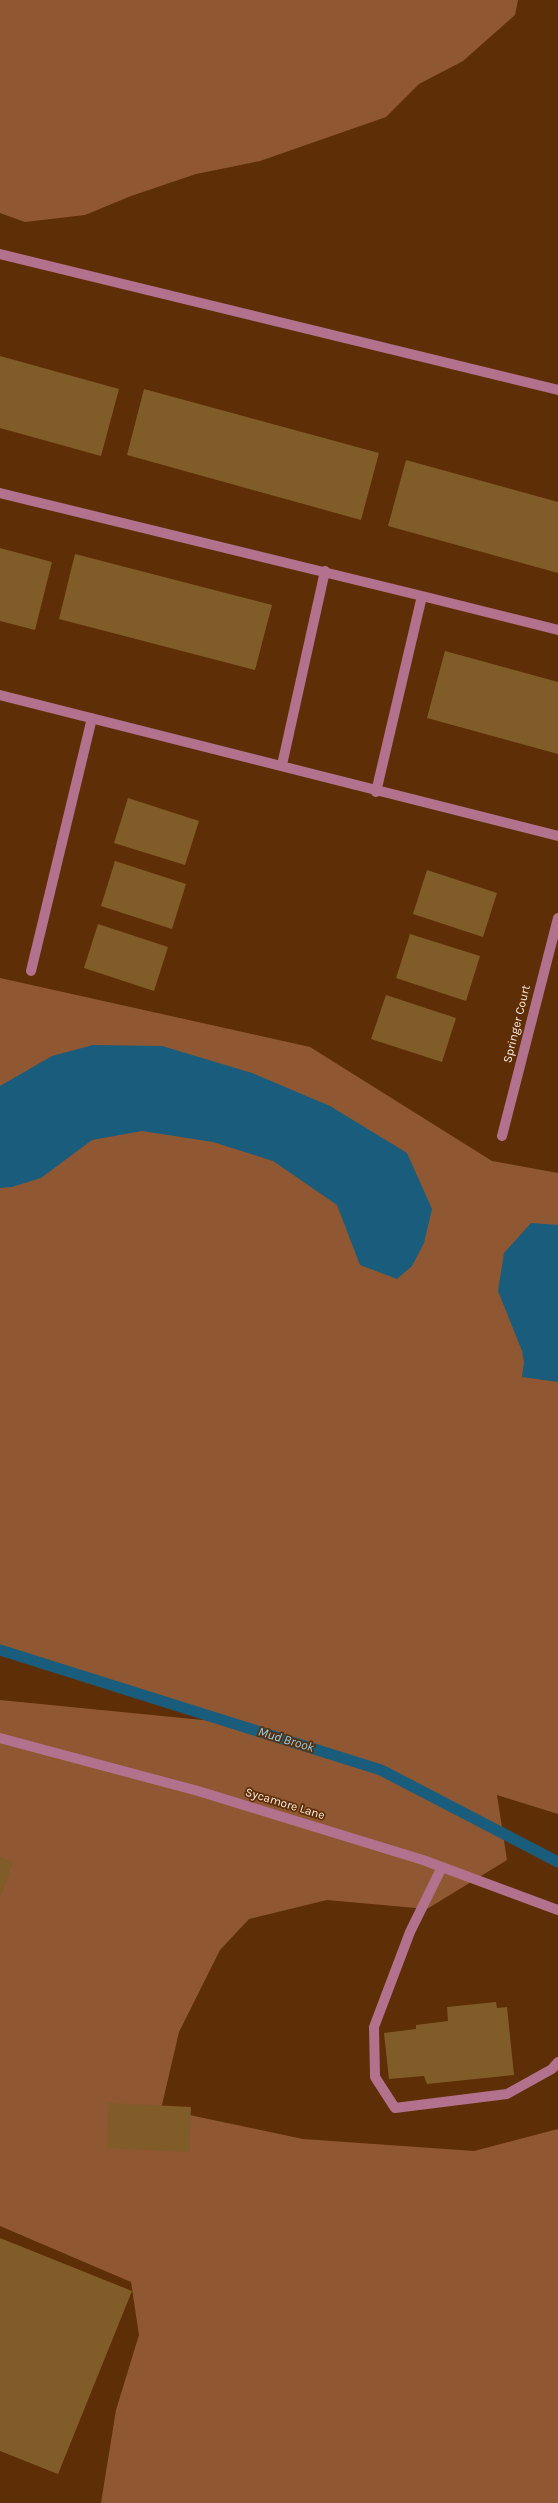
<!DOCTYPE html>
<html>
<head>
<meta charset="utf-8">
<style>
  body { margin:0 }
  canvas { display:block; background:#5e2e06 }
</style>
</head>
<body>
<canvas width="558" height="2503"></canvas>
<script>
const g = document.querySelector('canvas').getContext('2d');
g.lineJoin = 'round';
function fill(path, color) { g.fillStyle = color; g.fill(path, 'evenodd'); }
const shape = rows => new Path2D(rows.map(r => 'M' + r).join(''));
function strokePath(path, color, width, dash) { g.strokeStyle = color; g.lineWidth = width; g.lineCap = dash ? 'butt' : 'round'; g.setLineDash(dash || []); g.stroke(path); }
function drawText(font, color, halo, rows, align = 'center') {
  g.font = font + ' Karla,sans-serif'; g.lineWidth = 3.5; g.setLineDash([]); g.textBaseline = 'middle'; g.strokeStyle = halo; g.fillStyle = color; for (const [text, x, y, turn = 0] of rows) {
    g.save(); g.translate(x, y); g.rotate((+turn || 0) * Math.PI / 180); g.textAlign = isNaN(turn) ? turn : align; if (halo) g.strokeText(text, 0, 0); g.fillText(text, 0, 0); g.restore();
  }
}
fill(shape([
  [0,0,518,0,515,15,463,61,419,84,386,117,260,161,196,174,131,196,85,215,25,222,0,213],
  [0,978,310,1047,492,1161,558,1173,558,1814,497,1795,507,1860,427,1909,327,1900,249,1919,220,1950,179,2032,161,2109,303,2139,474,2151,558,2129,558,2503,101,2503,116,2410,139,2335,131,2282,0,2226,0,1700,233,1723,0,1650]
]), '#8f5833');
fill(shape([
  [93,1045,162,1046,252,1073,330,1106,407,1153,432,1209,424,1243,412,1266,397,1279,360,1265,337,1205,273,1161,213,1142,142,1131,92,1140,41,1178,12,1187,0,1188,0,1086,52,1056],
  [531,1223,558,1225,558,1382,522,1377,524,1362,522,1351,498,1291,504,1253]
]), '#195c7b');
strokePath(shape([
  [0,1650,381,1770,558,1862]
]), '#195c7b', 11);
fill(shape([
  [0,356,119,389,101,456,0,428],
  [144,389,379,453,361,520,127,455],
  [406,460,558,502,558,573,388,526],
  [0,548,52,562,35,630,0,621],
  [75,554,272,605,255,670,59,619],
  [445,651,558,682,558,754,427,718],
  [128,798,199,821,185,865,114,843],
  [115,861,186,884,172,929,101,906],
  [427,870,497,893,483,937,413,914],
  [98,924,168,947,154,991,84,968],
  [410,934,480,956,466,1001,396,978],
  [386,995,456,1018,442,1062,371,1039],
  [0,1857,13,1862,0,1898],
  [496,2002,497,2008,507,2007,514,2075,427,2084,424,2076,389,2079,384,2033,416,2029,416,2025,448,2021,447,2007],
  [108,2103,191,2107,189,2152,107,2148],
  [0,2238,132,2291,58,2474,0,2451]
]), '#805c29');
strokePath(shape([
  [0,254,558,390],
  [0,493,422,596,376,792],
  [422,596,558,630],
  [0,695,558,836],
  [282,765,325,571],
  [31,971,92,718],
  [502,1136,558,918],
  [0,1738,198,1791,423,1860,558,1910],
  [442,1867,410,1932,374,2027,375,2077,395,2108,507,2094,552,2069,558,2062]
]), '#b2718c', 10);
drawText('12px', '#feebe0', '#5e2e06', [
  ["Springer Court",517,1024,-76],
  ["Sycamore Lane",285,1804,17]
]);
drawText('italic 13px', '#83d3ff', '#5e2e06', [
  ["Mud Brook",286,1740,17]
]);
</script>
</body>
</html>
